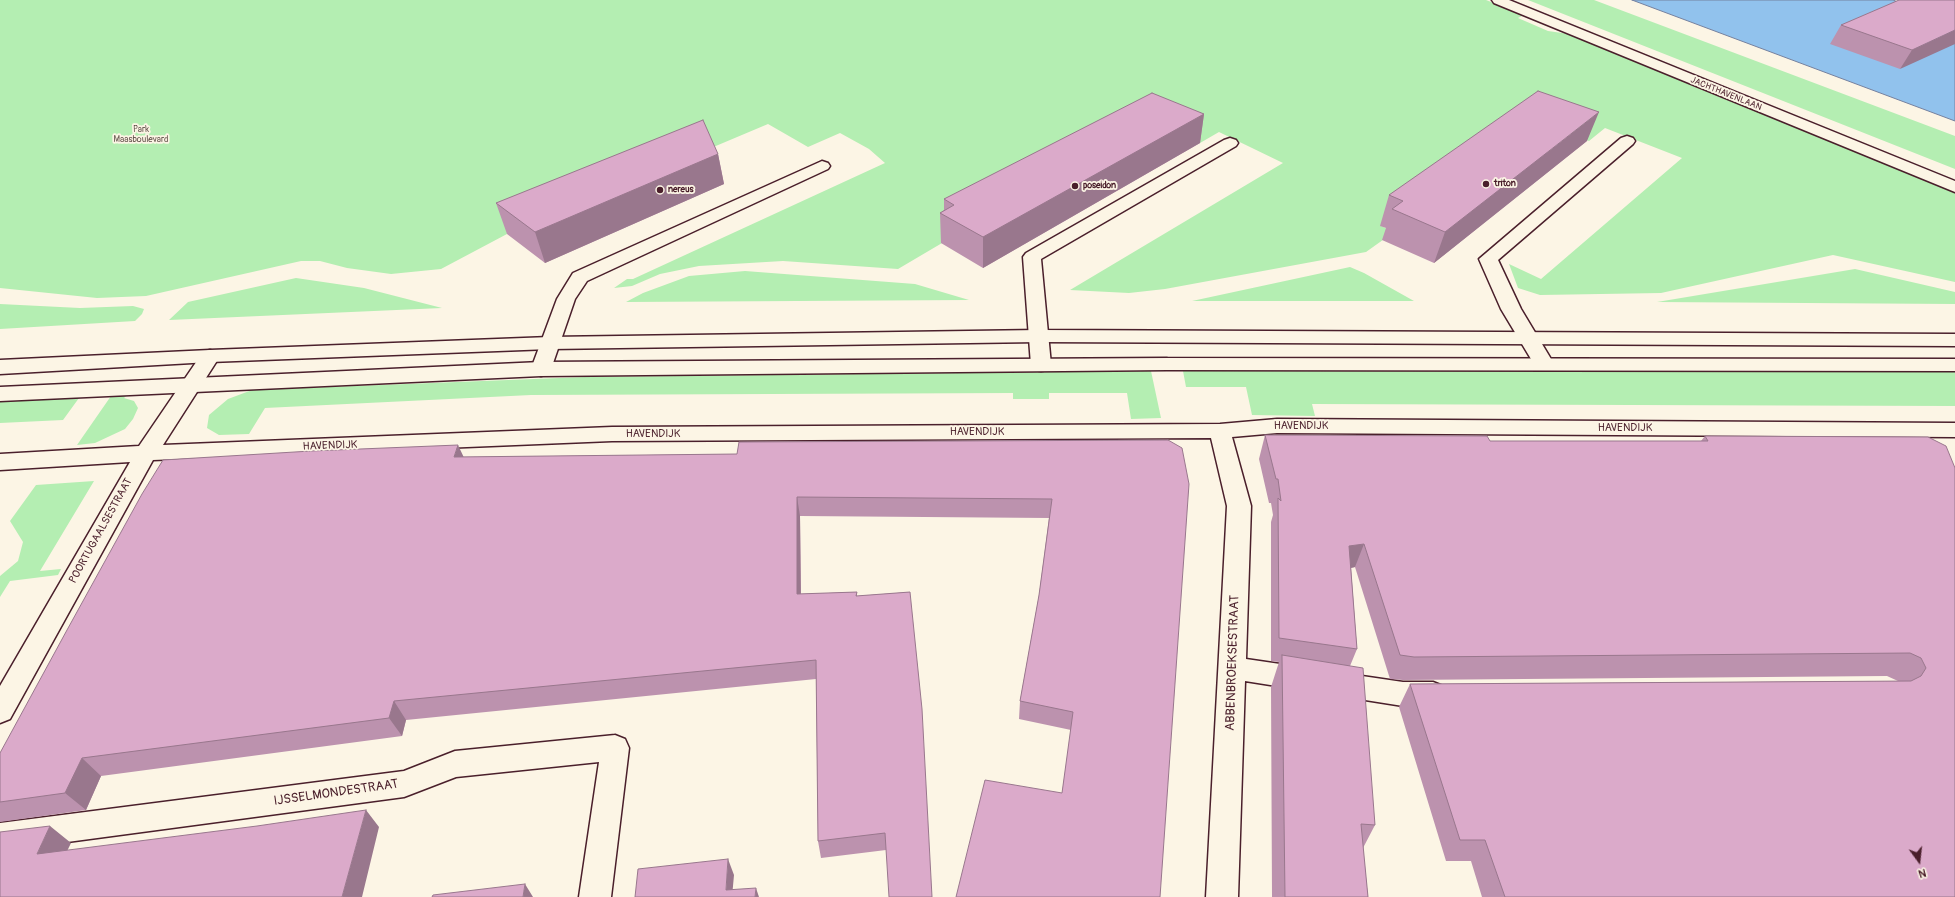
<!DOCTYPE html>
<html>
<head>
<meta charset="utf-8">
<style>
  body { margin:0 }
  #map { position:relative; width:1955px; height:897px; overflow:hidden; background:#fcf5e5; font-family:Pangolin,sans-serif }
  canvas { display:block }
  .north { position:absolute; left:1899px; top:841px; width:40px; height:40px; -webkit-text-stroke:3px #fcf5e5; paint-order:stroke; rotate:165deg; font-size:11px; font-weight:700; line-height:16px; text-align:center; color:#4a1f2b }
  .north::after { content:''; display:block; margin:auto; width:14px; height:18px; background:#4a1f2b; clip-path:polygon(50% 0,100% 100%,50% 72%,0 100%) }
</style>
</head>
<body>
<div id="map">
<canvas width="1955" height="897"></canvas>
<div class="north">N</div>
</div>
<script>
const g = document.querySelector('canvas').getContext('2d');
g.lineJoin = 'round';
function fill(path, color) { g.fillStyle = color; g.fill(path, 'evenodd'); }
const shape = rows => new Path2D(rows.map(r => 'M' + r).join(''));
function strokePath(path, color, width, dash) { g.strokeStyle = color; g.lineWidth = width; g.lineCap = dash ? 'butt' : 'round'; g.setLineDash(dash || []); g.stroke(path); }
function drawText(font, color, halo, rows, align = 'center') {
  g.font = font + ' Pangolin,sans-serif'; g.lineWidth = 3.5; g.setLineDash([]); g.textBaseline = 'middle'; g.strokeStyle = halo; g.fillStyle = color; for (const [text, x, y, turn = 0] of rows) {
    g.save(); g.translate(x, y); g.rotate((+turn || 0) * Math.PI / 180); g.textAlign = isNaN(turn) ? turn : align; if (halo) g.strokeText(text, 0, 0); g.fillText(text, 0, 0); g.restore();
  }
}
fill(shape([
  [0,0,1486,0,1524,15,1518,18,1548,31,1569,34,1955,193,1955,282,1833,255,1661,293,1540,295,1518,288,1509,264,1541,279,1682,158,1605,128,1589,141,1527,119,1381,226,1394,232,1366,252,1165,289,1129,293,1070,290,1283,163,1219,132,1200,143,1149,121,898,269,783,261,699,266,660,274,632,286,614,288,627,279,633,279,885,163,869,149,840,133,808,147,768,124,507,234,441,269,391,274,347,268,320,261,301,261,146,296,97,298,0,288],
  [1528,0,1594,0,1955,136,1955,169],
  [1350,267,1364,273,1414,301,1192,301],
  [1855,269,1955,292,1955,304,1657,302],
  [745,271,915,284,969,300,626,302,643,293,689,276],
  [296,278,364,288,442,308,169,320,188,302],
  [0,304,80,308,133,306,144,309,142,314,135,321,0,329],
  [1151,371,1161,418,1131,419,1127,393,1049,393,1049,399,1013,399,1013,393,531,395,265,408,249,434,219,435,207,428,209,415,228,399,252,390,585,377],
  [1183,371,1955,372,1955,406,1312,404,1315,416,1252,415,1246,387,1186,387],
  [127,395,124,398,134,401,138,408,133,419,125,429,95,443,77,445,111,396],
  [79,398,63,420,0,423,0,402],
  [94,481,40,571,61,569,58,575,10,581,0,597,0,576,18,561,23,542,10,521,36,485]
]), '#b4eeb2');
const water = shape([
  [1632,0,1893,0,1955,25,1955,121,1632,0]
]);
fill(water, '#91c2ed');
strokePath(water, '#75819f', 1);
const service = shape([
  [1627,136,1633,138,1635,141,1633,144,1498,260,1521,309,1554,364,1551,369,1544,370,1537,369,1501,309,1479,259,1621,138,1627,136],
  [1230,138,1236,140,1238,143,1236,146,1041,259,1051,365,1048,370,1041,371,1034,370,1031,365,1023,257,1026,253,1224,140,1230,138],
  [822,161,828,163,830,166,828,169,587,281,575,299,551,369,548,374,541,376,534,374,531,369,557,299,573,273,822,161]
]);
const minor = shape([
  [1492,0,1509,0,1955,181,1955,192,1494,3,1492,0],
  [210,350,217,352,220,356,163,445,612,427,1220,424,1277,419,1955,423,1955,437,1277,433,1232,437,1251,506,1246,659,1403,682,1433,682,1443,686,1447,694,1443,702,1433,706,1403,706,1245,681,1238,897,1206,897,1227,506,1211,438,612,441,153,460,10,719,0,723,0,686,130,462,0,470,0,454,139,446,203,352,210,350],
  [615,735,625,739,629,748,611,897,579,897,599,762,456,777,404,797,0,851,0,823,404,771,455,751,615,735]
]);
const tertiary = shape([
  [1039,330,1955,334,1955,346,1039,342,550,349,210,362,0,374,0,360,210,350,550,337,1039,330],
  [1167,358,1955,359,1955,371,1167,370,541,376,0,401,0,387,541,362,1167,358]
]);
strokePath(service, '#4a1f2b', 3);
strokePath(minor, '#4a1f2b', 3);
strokePath(tertiary, '#4a1f2b', 3);
fill(service, '#fcf5e5');
fill(minor, '#fcf5e5');
fill(tertiary, '#fcf5e5');
fill(shape([
  [1955,0,1900,69,1830,44,1841,25],
  [1204,114,1200,143,983,268,941,243,940,213,944,210,944,199],
  [1587,141,1434,263,1382,240,1386,228,1380,226,1389,195],
  [718,154,724,184,545,263,507,234,496,203],
  [1265,435,1490,441,1701,441,1705,436,1928,437,1955,897,1482,897,1471,861,1446,861,1399,707,1410,684,1898,681,1887,676,1403,680,1390,679,1355,567,1351,568,1357,649,1350,666,1375,825,1363,848,1368,897,1272,897,1271,687,1279,662,1271,661,1271,522,1273,515,1271,503,1269,503,1259,459],
  [1168,440,1062,793,1071,730,1019,719,1020,701,1039,595,1049,518,800,516,801,594,857,592,857,596,910,592,886,850,821,858,818,841,816,679,406,720,402,736,101,776,86,810,0,822,0,753,463,457,737,454]
]), '#bc92ae');
fill(shape([
  [1955,30,1955,44,1900,69,1912,50],
  [1599,112,1587,141,1434,263,1445,232],
  [1204,114,1200,143,983,268,983,237],
  [718,154,724,184,545,263,535,232],
  [458,445,467,464,454,457],
  [797,497,800,516,801,613,797,594],
  [1364,544,1355,567,1341,570,1349,546],
  [394,701,406,720,402,736,389,718],
  [82,758,101,776,86,810,65,793],
  [366,810,379,827,362,897,342,897],
  [50,826,71,843,58,870,37,854],
  [728,859,734,875,732,897,726,890],
  [525,884,533,897,523,897],
  [756,888,759,897,755,897]
]), '#99778d');
const building = shape([
  [1899,0,1955,0,1955,30,1912,50,1841,25,1899,0],
  [1538,91,1599,112,1445,232,1392,209,1403,201,1389,195,1538,91],
  [1152,93,1204,114,983,237,940,213,954,205,944,199,1152,93],
  [703,120,718,154,535,232,496,203,703,120],
  [1265,435,1487,436,1490,441,1708,441,1705,436,1928,437,1946,446,1955,468,1955,897,1505,897,1485,840,1460,840,1410,684,1911,681,1921,676,1926,668,1921,658,1910,653,1414,657,1400,655,1364,544,1349,546,1357,649,1279,638,1278,498,1281,501,1278,479,1276,479,1265,435],
  [1168,440,1182,448,1189,484,1160,897,956,897,985,780,1062,793,1073,712,1020,701,1039,595,1052,499,797,497,797,594,857,592,856,596,910,592,922,709,932,897,889,897,885,833,818,841,816,660,394,701,389,718,82,758,65,793,0,802,0,753,67,630,142,494,163,460,311,451,458,445,454,457,737,454,739,442,1168,440],
  [1282,655,1363,668,1375,825,1361,824,1368,897,1285,897,1282,655],
  [366,810,342,897,0,897,0,832,50,826,37,854,257,826,366,810],
  [728,859,726,890,756,888,755,897,635,897,638,869,728,859],
  [525,884,523,897,432,897,433,895,525,884]
]);
fill(building, '#dbaaca');
strokePath(building, '#99778d', 1);
for (const [x, y, r, color] of [
  [1486,184,4,"#4a1f2b"],
  [1075,186,4,"#4a1f2b"],
  [660,190,4,"#4a1f2b"]
]) { const dot = new Path2D(); dot.arc(x, y, r, 0, 2 * Math.PI); g.fillStyle = color; g.fill(dot); strokePath(dot, '#fcf5e5', 1.5); }
drawText('9px', '#4a1f2b', '#fcf5e5', [
  ["JACHTHAVENLAAN",1726,94,22]
]);
drawText('9px', '#64534d', '#fcf5e5', [
  ["Park",141,130],
  ["Maasboulevard",141,140]
]);
drawText('bold 9px', '#4a1f2b', '#fcf5e5', [
  ["triton",1494,184],
  ["poseidon",1083,186],
  ["nereus",668,190]
], 'left');
drawText('11px', '#4a1f2b', '#fcf5e5', [
  ["HAVENDIJK",1301,426],
  ["HAVENDIJK",1625,428],
  ["HAVENDIJK",977,432],
  ["HAVENDIJK",653,434],
  ["HAVENDIJK",330,446,-2],
  ["POORTUGAALSESTRAAT",101,531,-61]
]);
drawText('13px', '#4a1f2b', '#fcf5e5', [
  ["ABBENBROEKSESTRAAT",1233,663,-88],
  ["IJSSELMONDESTRAAT",336,793,-8]
]);
</script>
</body>
</html>
